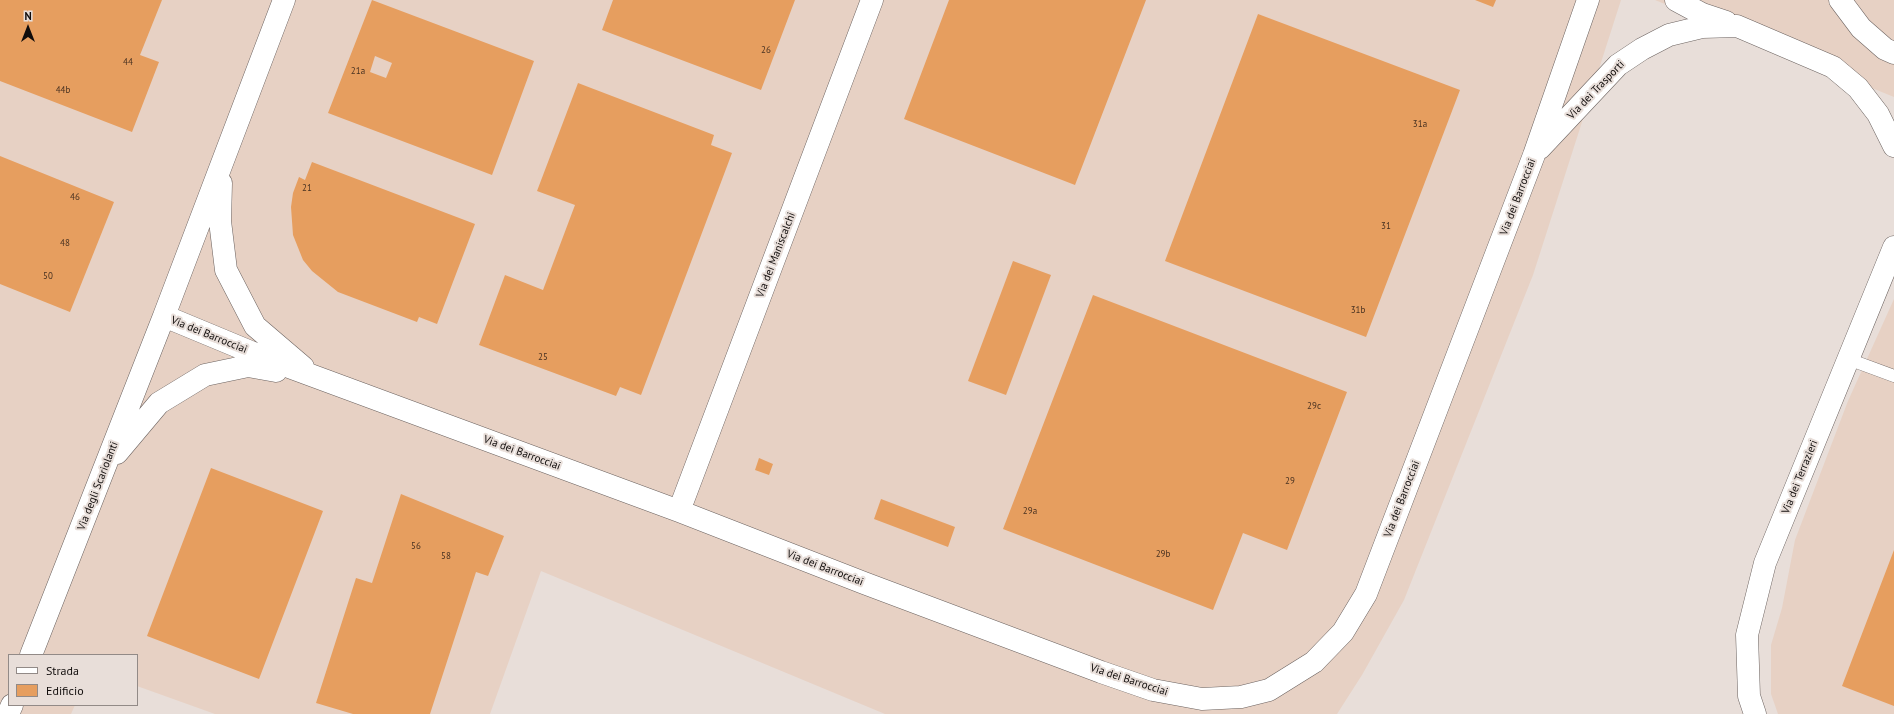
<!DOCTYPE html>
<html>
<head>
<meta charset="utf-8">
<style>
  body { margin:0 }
  #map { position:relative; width:1894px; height:714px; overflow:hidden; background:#e8ded9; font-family:"PT Sans",sans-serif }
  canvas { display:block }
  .legend { position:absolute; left:8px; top:654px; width:130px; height:52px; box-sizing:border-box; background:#e8ded9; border:1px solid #928a87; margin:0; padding:5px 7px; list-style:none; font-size:12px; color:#100c0b }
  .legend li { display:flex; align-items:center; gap:8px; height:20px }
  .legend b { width:20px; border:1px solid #928a87 }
  .north { position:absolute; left:8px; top:8px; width:40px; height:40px; -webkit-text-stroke:3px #e8ded9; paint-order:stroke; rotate:0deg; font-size:11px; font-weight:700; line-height:16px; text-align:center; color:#100c0b }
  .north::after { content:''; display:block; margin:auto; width:14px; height:18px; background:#100c0b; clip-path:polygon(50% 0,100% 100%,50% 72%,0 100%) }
</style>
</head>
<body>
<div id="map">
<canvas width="1894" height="714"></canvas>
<ul class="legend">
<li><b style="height:5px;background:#fff"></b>Strada</li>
<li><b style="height:11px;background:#e69e5f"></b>Edificio</li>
</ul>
<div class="north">N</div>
</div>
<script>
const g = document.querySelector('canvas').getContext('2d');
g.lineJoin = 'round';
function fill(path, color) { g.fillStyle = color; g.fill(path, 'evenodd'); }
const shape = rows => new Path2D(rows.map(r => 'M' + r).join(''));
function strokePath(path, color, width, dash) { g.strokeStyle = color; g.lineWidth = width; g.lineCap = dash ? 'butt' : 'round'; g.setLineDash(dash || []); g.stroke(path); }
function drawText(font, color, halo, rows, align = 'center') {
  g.font = font + ' "PT Sans",sans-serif'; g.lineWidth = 4; g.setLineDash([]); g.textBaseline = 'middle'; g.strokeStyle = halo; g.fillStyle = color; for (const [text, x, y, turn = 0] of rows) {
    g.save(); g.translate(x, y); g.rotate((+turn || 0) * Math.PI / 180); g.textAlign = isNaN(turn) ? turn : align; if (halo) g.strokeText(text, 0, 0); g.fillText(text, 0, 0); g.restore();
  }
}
fill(shape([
  [0,0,1621,0,1533,275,1404,600,1362,675,1337,714,885,714,541,571,490,714,215,714,137,686,137,655,9,655,9,705,75,705,71,714,0,714],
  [1655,0,1894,0,1894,97],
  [1894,299,1894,714,1778,714,1771,694,1771,645,1782,608,1795,540,1848,401]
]), '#e7d1c4');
fill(shape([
  [0,0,162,0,140,55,159,62,132,132,0,81],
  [372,0,534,61,492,175,328,113],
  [375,56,392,63,386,78,370,72],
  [613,0,795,0,761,90,602,30],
  [949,0,1146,0,1075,185,904,119],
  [1475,0,1496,0,1493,7],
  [1258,14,1460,90,1366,337,1165,261],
  [578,83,714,135,711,145,732,153,641,395,620,387,616,396,479,345,505,275,543,290,575,205,537,191],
  [0,156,114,202,70,312,0,284],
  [312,162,475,224,437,324,419,317,417,322,338,292,312,271,303,260,293,235,291,207,293,193,299,177,305,180],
  [1013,261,1051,275,1006,395,968,381],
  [1093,295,1347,392,1287,550,1243,533,1213,610,1003,529],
  [759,458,773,464,769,475,755,470],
  [211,468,323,511,259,679,147,636],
  [401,494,504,536,488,576,476,572,430,714,353,714,316,703,356,578,372,583],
  [881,499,955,527,948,547,874,519],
  [1894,550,1894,706,1842,686]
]), '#e69e5f');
const service = shape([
  [1848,359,1894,376]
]);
const minor = shape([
  [284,0,164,316,270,360,679,511,864,583,1101,672,1153,690,1202,699,1241,697,1269,690,1314,662,1343,632,1366,594,1534,155,1588,0],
  [1676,0,1702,14,1726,22],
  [1840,0,1861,28,1885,49,1894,53],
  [1540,148,1618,65,1642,49,1669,35,1702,27,1737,26,1833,67,1858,88,1878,114,1894,146],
  [221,183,220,221,226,270,255,326,303,367],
  [117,453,159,403,205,375,248,366,276,371],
  [679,511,872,0],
  [31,655,164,316],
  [8,714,12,705],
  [1755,714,1749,696,1747,635,1765,563,1894,247]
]);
strokePath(service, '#6c6360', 13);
strokePath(minor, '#6c6360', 23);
strokePath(service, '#fff', 12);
strokePath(minor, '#fff', 22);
drawText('9px', '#463020', null, [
  ["26",766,50],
  ["44",128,62],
  ["21a",358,71],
  ["44b",63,90],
  ["31a",1420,124],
  ["21",307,188],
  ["46",75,197],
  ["31",1386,226],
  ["48",65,243],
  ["50",48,276],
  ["31b",1358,310],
  ["25",543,357],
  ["29c",1314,406],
  ["29",1290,481],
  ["29a",1030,511],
  ["56",416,546],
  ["29b",1163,554],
  ["58",446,556]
]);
drawText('11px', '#100c0b', '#e8ded9', [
  ["Via dei Trasporti",1596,90,-46],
  ["Via dei Barrocciai",1518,197,-69],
  ["Via dei Maniscalchi",776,255,-69],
  ["Via dei Barrocciai",209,335,22],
  ["Via dei Barrocciai",522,453,20],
  ["Via dei Terrazieri",1800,477,-68],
  ["Via degli Scariolanti",98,486,-69],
  ["Via dei Barrocciai",1402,499,-69],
  ["Via dei Barrocciai",825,568,21],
  ["Via dei Barrocciai",1129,680,18]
]);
</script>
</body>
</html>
